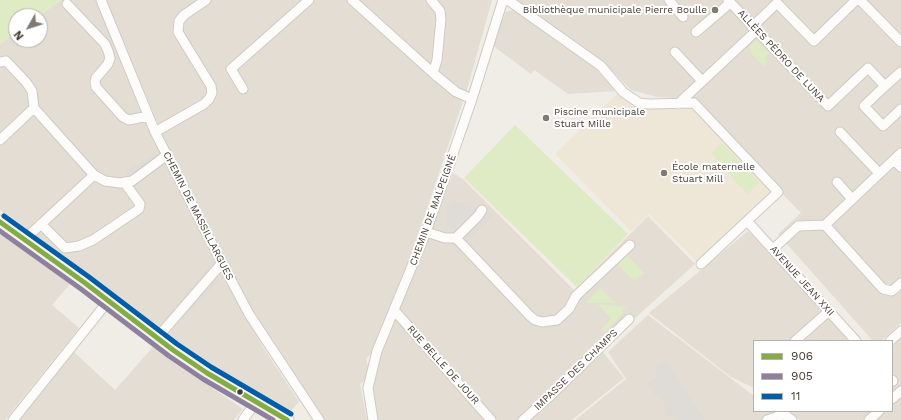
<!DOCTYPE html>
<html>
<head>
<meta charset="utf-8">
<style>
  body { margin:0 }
  #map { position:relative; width:901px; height:420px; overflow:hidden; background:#f0ece6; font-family:"Work Sans",sans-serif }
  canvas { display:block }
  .legend { position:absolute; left:753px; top:340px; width:140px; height:72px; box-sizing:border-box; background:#fff; border:1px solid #b5b1ad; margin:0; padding:5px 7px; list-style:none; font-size:12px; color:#453c33 }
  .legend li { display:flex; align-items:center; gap:8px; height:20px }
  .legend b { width:20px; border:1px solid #b5b1ad }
  .north { position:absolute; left:8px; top:8px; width:40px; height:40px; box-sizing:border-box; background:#fff; border:1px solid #b5b1ad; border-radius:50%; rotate:231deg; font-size:11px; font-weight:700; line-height:16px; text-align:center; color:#453c33 }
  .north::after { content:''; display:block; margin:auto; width:14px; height:18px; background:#817a72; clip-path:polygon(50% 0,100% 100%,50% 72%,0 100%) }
</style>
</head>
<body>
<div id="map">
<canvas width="901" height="420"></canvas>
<ul class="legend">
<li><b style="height:5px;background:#83ac44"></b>906</li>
<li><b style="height:5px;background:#8e81a0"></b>905</li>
<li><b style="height:5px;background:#005daa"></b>11</li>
</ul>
<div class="north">N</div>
</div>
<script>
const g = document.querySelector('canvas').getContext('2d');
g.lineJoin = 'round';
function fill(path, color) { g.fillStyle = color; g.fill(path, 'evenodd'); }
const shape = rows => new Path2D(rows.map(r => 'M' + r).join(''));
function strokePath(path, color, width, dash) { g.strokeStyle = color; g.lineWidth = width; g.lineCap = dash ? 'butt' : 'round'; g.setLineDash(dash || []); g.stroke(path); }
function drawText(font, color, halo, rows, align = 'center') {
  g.font = font + ' "Work Sans",sans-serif'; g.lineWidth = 4; g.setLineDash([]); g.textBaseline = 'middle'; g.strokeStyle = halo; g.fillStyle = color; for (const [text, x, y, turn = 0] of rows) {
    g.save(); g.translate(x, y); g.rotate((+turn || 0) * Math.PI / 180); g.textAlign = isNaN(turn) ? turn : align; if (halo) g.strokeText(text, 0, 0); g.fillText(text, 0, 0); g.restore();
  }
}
fill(shape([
  [61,0,97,0,215,257,263,347,299,402,287,415,262,400,217,370,0,210,0,44,16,32,16,40,40,40,40,16,39,16],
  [106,0,492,0,468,86,408,266,374,347,370,355,366,358,368,367,364,381,360,384,367,420,322,420,269,339,218,250,171,156],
  [516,0,901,0,901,323,881,341,873,341,778,234,801,213,751,162,694,99,657,97,631,90,605,64],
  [515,9,595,68,616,91,568,94,534,70,531,74,492,45,506,12],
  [453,173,463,179,574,290,648,216,695,264,603,347,602,351,624,378,572,420,375,420,372,384,380,350,420,258],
  [0,231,70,284,52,305,79,328,5,420,0,420],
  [748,231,851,341,754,341,754,388,731,377,649,313],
  [648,315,754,396,754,411,774,411,787,420,575,420,626,379,608,352],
  [901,338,901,420,800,420,789,411,892,411,892,347],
  [153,347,243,409,234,420,19,420,74,352,115,390]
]), '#e4ddd3');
fill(shape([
  [618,93,642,108,694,108,773,192,698,263,649,214,631,231,555,154]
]), '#eee6d7');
fill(shape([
  [0,0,61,0,39,16,16,16,16,32,0,44],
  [754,41,758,42,769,53,765,59,767,62,763,66,750,52,749,47],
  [515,125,628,234,577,287,464,178],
  [722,143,759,183,747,194,711,153],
  [627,255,644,273,634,281,618,264],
  [600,288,616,303,586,303],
  [598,304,626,307,622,311,624,313,604,332,601,329,611,319]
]), '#dfebc4');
fill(shape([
  [155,154,158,159,128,177,126,171],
  [454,201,488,211,494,216,468,240,454,228,446,226,448,205],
  [208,269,219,280,174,328,163,320],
  [667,361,705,420,677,420,676,416,668,417,662,399,656,396,647,383,659,377,654,368]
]), '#dfdbd6');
const minor = shape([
  [101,0,155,132,222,263,249,314,319,420],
  [352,0,433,73,456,92,472,99],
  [431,0,440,11,441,19,437,60,433,73],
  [508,0,601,66,623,92,639,103,649,104,694,103,778,192,701,264],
  [669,0,683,17],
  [728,0,828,106,868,68,885,86,901,72],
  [860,0,901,42],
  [67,4,105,44,108,51,110,58,108,64,96,78,95,82,96,87,123,117,129,120,148,116],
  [752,27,777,3,814,41,856,0],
  [696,32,730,3],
  [675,52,702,81],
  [0,62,6,61,26,82,32,91,34,108,94,175],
  [885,86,864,106,883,126,901,109],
  [243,89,231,69,309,0],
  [678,104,756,31],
  [155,132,204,104,209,99,212,93,211,86,178,32,179,21,184,15,206,0],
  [840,132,879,173],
  [0,140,34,108],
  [894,160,901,167],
  [837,182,852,199],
  [747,221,856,341],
  [41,224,65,248,79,246,93,240,139,209,140,204,124,182],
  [825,225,883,289,892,291,901,283],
  [426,232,445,238,456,238,530,316,535,320,542,322,557,320,569,309,576,296,630,245],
  [456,238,478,216,482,210],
  [25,239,94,175,105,181,120,183,132,181,167,155],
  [773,249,798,226,825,225,901,153],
  [394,310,491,420],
  [157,338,222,263],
  [795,341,829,311],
  [890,341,901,331],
  [892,380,893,381],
  [892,399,901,391],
  [779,411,792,420],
  [13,420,109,300],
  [243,420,256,402],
  [373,420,368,388,377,351,426,232,472,99,503,0],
  [523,420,550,396,629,319],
  [767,420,783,415],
  [869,420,879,411]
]);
const secondary = shape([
  [0,222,85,283,173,350,207,373,287,420]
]);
strokePath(minor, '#cecac4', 11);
strokePath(secondary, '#d1cabe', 15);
strokePath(minor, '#fdfcfb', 9);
strokePath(secondary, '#f6f3ed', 13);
strokePath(shape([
  [0,222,85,283,173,350,207,373,287,420]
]), '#83ac44', 5);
strokePath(shape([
  [0,231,81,289,169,356,203,379,273,420]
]), '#8e81a0', 5);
strokePath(shape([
  [4,216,89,277,177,344,211,367,291,414]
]), '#005daa', 5);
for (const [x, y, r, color] of [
  [715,10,4,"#817a72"],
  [546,118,4,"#817a72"],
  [664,173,4,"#817a72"],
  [240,392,3.5,"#453c33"]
]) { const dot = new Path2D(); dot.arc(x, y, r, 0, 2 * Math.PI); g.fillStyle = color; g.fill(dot); strokePath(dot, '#fff', 1.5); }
drawText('10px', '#453c33', '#fff', [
  ["Bibliothèque municipale Pierre Boulle",707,10,"right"],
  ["Piscine municipale",554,112],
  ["Stuart Mille",554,124],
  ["École maternelle",672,167],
  ["Stuart Mill",672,179]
], 'left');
drawText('10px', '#453c33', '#fff', [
  ["ALLÉES PÉDRO DE LUNA",781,56,47],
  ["CHEMIN DE MALPEIGNÉ",433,210,-70],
  ["CHEMIN DE MASSILLARGUES",198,216,63],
  ["AVENUE JEAN XXII",802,281,48],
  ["RUE BELLE DE JOUR",443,365,48],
  ["IMPASSE DES CHAMPS",576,370,-44]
]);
</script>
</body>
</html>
